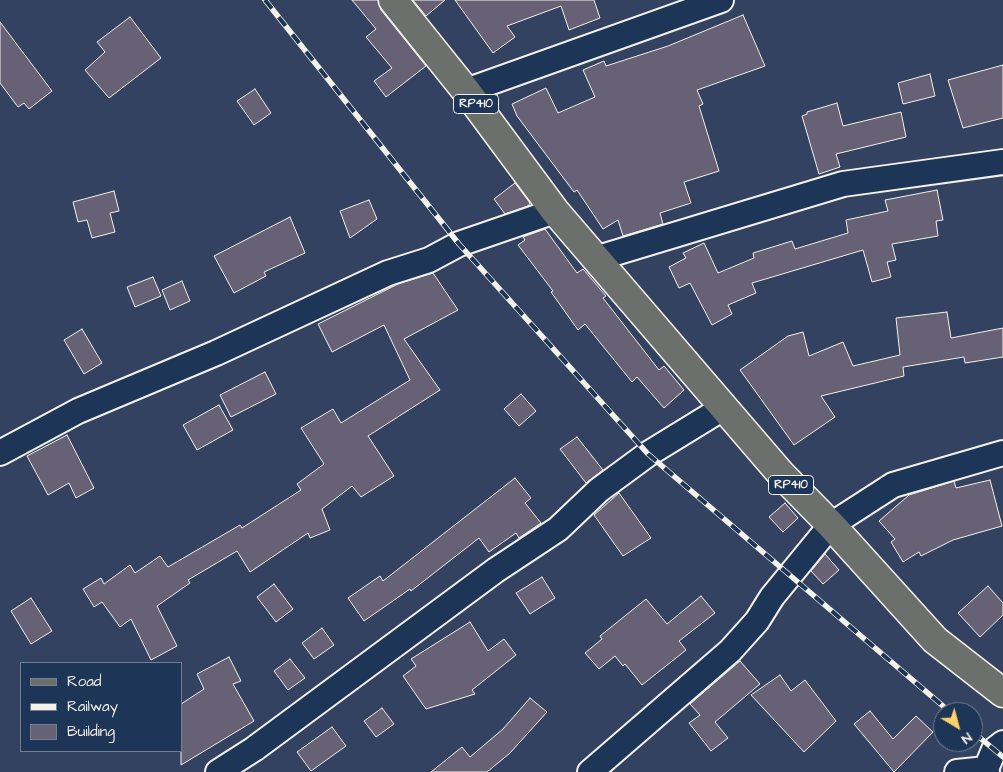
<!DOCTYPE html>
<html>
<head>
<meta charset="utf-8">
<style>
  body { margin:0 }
  #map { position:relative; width:1003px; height:772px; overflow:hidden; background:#334260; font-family:"Architects Daughter",sans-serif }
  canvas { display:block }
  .legend { position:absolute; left:20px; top:662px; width:162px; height:90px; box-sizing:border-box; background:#1d3557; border:1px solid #738091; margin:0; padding:6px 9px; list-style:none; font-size:15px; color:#f4f1e8 }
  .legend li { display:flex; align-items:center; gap:10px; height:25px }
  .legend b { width:25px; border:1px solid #738091 }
  .north { position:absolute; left:933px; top:702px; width:50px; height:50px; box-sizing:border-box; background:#1d3557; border:1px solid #738091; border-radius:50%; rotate:143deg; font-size:14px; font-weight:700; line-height:20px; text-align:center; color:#f4f1e8 }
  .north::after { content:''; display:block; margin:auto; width:18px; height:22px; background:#ffd166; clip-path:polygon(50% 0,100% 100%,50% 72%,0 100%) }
</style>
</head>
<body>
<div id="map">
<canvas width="1003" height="772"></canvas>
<ul class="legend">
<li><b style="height:6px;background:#6b706d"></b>Road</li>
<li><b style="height:6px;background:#f4f1e8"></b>Railway</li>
<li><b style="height:14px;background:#676176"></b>Building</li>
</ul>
<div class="north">N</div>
</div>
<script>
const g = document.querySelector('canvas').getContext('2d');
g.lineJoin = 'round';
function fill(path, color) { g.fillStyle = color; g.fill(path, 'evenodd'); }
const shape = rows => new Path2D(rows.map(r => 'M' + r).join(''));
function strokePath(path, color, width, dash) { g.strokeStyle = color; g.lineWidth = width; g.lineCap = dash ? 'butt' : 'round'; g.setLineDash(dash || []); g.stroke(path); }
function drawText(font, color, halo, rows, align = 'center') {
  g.font = font + ' "Architects Daughter",sans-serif'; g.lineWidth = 4; g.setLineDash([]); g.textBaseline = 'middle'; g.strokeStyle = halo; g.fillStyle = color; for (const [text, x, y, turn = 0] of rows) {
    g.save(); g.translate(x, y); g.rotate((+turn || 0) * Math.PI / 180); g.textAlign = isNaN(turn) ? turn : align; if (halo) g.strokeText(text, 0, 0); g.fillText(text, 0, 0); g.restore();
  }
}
const building = shape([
  [352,0,378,0,381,10,426,66,386,97,374,81,392,68,366,37,376,29,352,0],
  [413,0,445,0,426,16,413,0],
  [455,0,594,0,600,18,569,30,561,6,507,26,515,37,493,53,455,0],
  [743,15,765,66,697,90,703,104,699,106,719,171,684,182,691,203,660,213,663,224,623,236,618,220,603,229,577,190,574,192,517,116,512,104,546,88,558,113,595,97,583,70,604,61,606,66,668,46,743,15],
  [130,17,161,58,109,98,85,70,105,52,97,42,130,17],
  [0,22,52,91,29,109,24,103,18,107,0,83,0,22],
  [1003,65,1003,118,963,128,948,80,1003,65],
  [930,74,935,96,903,104,898,83,930,74],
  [255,89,271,113,254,125,237,101,255,89],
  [837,103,843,126,901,112,906,137,836,154,840,167,819,174,802,116,807,114,807,112,837,103],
  [515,183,530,203,528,206,505,214,494,199,515,183],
  [937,190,943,220,936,221,938,236,892,244,896,260,887,262,891,277,872,282,863,250,752,283,756,293,728,305,732,314,712,325,690,283,679,288,669,267,686,258,683,253,704,243,718,273,754,258,753,253,792,241,795,249,848,233,846,220,888,211,885,200,937,190],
  [114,191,119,211,110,213,115,232,92,238,87,220,78,222,73,202,114,191],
  [369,200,377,219,350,238,340,211,369,200],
  [290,217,305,253,264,272,266,276,234,293,214,256,290,217],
  [545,229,577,273,583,269,606,296,603,298,659,370,664,366,684,390,664,408,637,377,632,382,585,324,578,330,551,292,553,291,518,245,525,240,523,237,545,229],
  [433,273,458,310,404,339,440,390,368,436,394,476,361,497,352,486,322,509,330,530,310,538,308,533,250,572,237,551,188,580,190,583,157,606,177,646,151,660,131,619,120,627,102,602,94,607,83,589,101,578,104,584,130,565,135,573,160,556,168,567,240,525,242,528,301,490,297,484,324,464,301,428,333,409,341,423,410,380,384,325,332,352,318,324,398,284,433,273],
  [153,277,161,296,135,307,127,287,153,277],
  [182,281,190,301,170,310,162,290,182,281],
  [947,312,951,338,1003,328,1003,357,965,363,964,357,903,367,904,376,821,396,835,417,794,445,740,370,788,336,803,332,809,356,843,342,853,366,900,355,896,318,947,312],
  [82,329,102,363,84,374,64,340,82,329],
  [265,372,276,394,231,417,220,395,265,372],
  [521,394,536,411,519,426,504,409,521,394],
  [219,405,233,430,197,450,183,425,219,405],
  [67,435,94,488,76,498,69,483,48,495,27,456,67,435],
  [577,437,603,470,586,483,560,449,577,437],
  [515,478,531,498,525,503,541,523,519,538,516,533,489,552,479,538,411,591,410,589,364,621,348,598,380,576,383,581,515,478],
  [990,480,1002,526,953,540,921,556,919,552,903,562,891,542,895,539,879,521,909,495,954,481,956,488,990,480],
  [619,493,651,538,623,556,594,515,619,493],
  [785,503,798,518,783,532,769,517,785,503],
  [825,554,839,570,823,584,811,571,825,554],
  [542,577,555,598,530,614,516,593,542,577],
  [274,584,293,609,276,622,257,597,274,584],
  [988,586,1003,603,1003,615,980,637,958,613,988,586],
  [701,596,715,613,679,641,686,650,642,685,625,664,623,666,615,656,599,669,585,653,602,639,600,636,646,599,667,624,701,596],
  [31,598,52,631,31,644,11,611,31,598],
  [470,622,488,651,504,639,516,655,472,690,475,694,426,709,403,676,416,666,411,659,470,622],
  [322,628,334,645,314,659,302,643,322,628],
  [229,657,241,681,233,684,254,721,181,765,181,704,204,689,197,674,229,657],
  [290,659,305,678,288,690,274,671,290,659],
  [740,661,760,684,715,722,728,738,711,751,689,723,700,715,690,704,740,661],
  [780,675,791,691,805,680,836,721,804,752,751,695,780,675],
  [530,698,547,712,510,753,487,772,431,772,462,747,470,757,503,729,530,698],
  [382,708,394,724,376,737,364,721,382,708],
  [870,711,893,739,916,716,933,732,894,772,854,724,870,711],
  [332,727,346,746,311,771,297,752,332,727]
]);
fill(building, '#676176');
strokePath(building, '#f4f1e8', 1);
const street = shape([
  [466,91,721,0],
  [595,259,843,184,1003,162],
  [0,453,78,411,216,353,388,273,429,260,459,244,555,211],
  [218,772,254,749,496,570,558,529,599,490,648,454,723,408],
  [590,772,730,651,757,621,772,597,831,525,893,485,1003,453],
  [957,772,986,769],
  [987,772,986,769,994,750,1003,743]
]);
const primary = shape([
  [393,0,466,91,555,211,781,474,831,525,935,640,1003,693]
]);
strokePath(street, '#f4f1e8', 28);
strokePath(primary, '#f4f1e8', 31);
strokePath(street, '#1d3557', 24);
strokePath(primary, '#6b706d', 28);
const rail = shape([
  [265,0,459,244,648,454,950,712],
  [973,732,1003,757]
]);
strokePath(rail, '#f4f1e8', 5.5);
strokePath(rail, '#1d3557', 4, [11]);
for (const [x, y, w] of [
  [476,104,45],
  [791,485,45]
]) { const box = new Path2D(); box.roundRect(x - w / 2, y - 9.5, w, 19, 4); g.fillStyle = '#1d3557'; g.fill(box); strokePath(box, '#f4f1e8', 1); }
drawText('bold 12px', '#f4f1e8', null, [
  ["RP410",476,104],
  ["RP410",791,485]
]);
</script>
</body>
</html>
